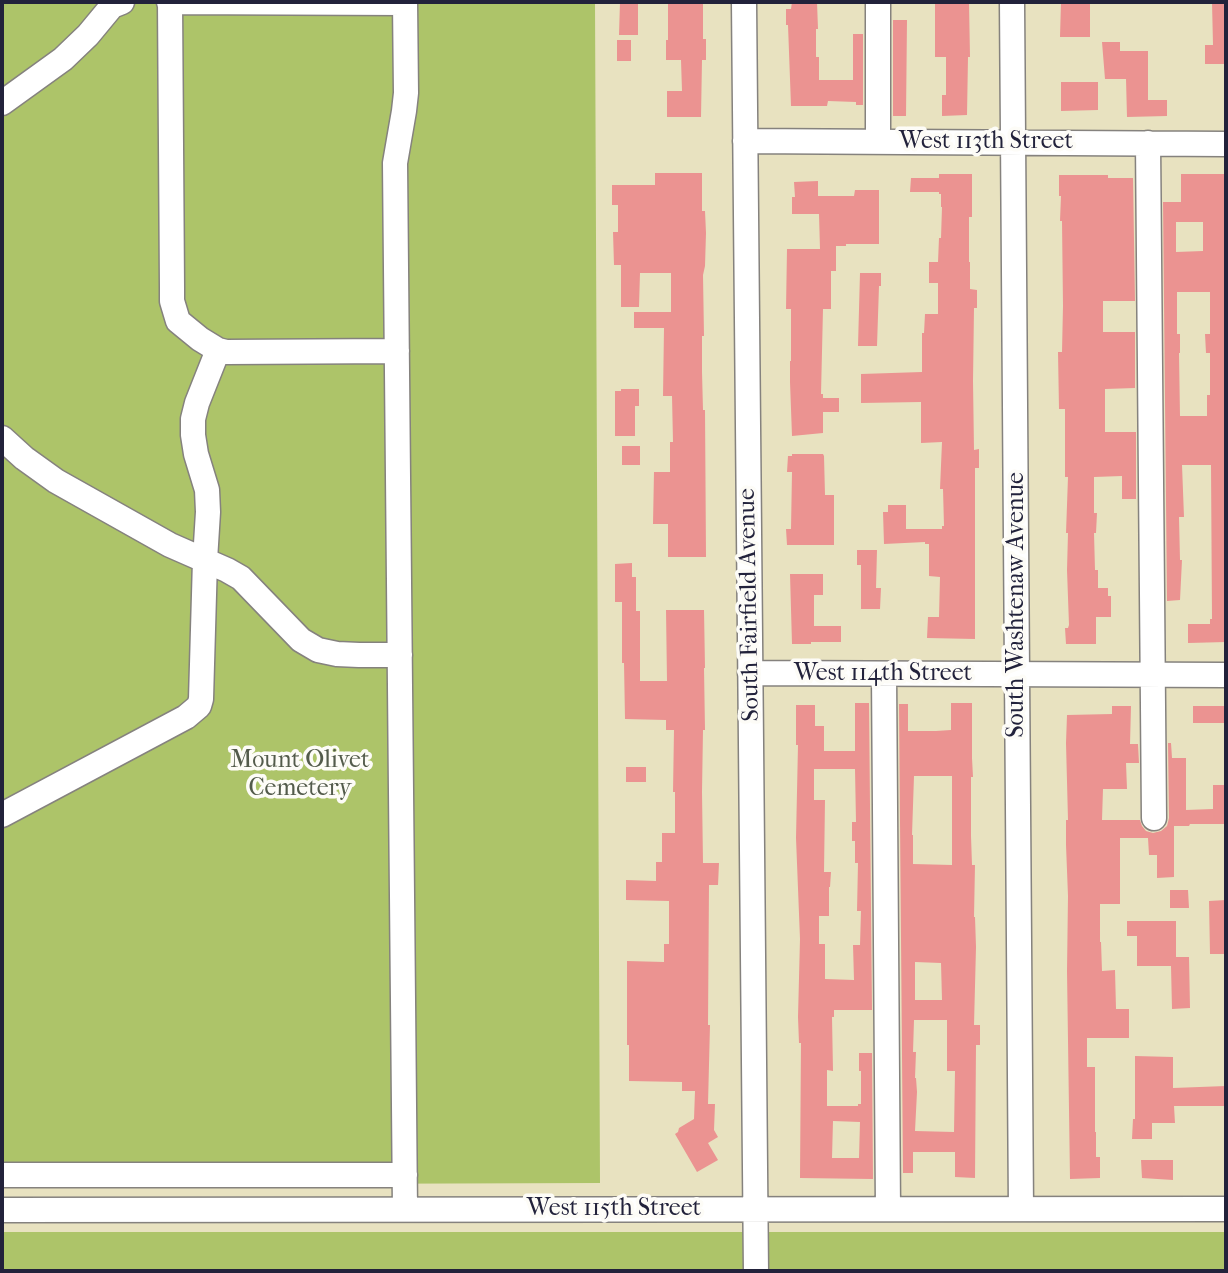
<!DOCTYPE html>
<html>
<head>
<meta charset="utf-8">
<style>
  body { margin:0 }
  #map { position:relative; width:1228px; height:1273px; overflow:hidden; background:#e8e2c0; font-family:"IM FELL French Canon",serif }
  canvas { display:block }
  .frame { position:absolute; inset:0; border:4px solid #22223b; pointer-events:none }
</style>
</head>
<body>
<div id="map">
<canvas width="1228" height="1273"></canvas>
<div class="frame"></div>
</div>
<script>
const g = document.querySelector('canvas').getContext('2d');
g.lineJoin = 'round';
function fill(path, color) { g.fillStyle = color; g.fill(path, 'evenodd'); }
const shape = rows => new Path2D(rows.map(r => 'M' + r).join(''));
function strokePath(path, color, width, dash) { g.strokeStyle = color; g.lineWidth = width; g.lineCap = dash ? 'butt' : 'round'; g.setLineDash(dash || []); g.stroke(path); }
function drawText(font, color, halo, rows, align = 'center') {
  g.font = font + ' "IM FELL French Canon",serif'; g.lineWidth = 7; g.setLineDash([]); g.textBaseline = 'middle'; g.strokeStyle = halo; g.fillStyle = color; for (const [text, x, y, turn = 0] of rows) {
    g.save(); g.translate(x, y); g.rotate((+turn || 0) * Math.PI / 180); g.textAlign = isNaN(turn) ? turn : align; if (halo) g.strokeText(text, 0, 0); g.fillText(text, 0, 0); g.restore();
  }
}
fill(shape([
  [2,2,595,2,600,1183,2,1185],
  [2,1232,1226,1232,1226,1271,2,1271]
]), '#adc469');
fill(shape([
  [620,2,638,2,638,35,619,35],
  [668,2,703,2,703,39,706,39,706,60,702,60,701,117,667,117,667,91,682,91,681,60,666,60,666,40,668,40],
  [792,2,817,2,818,29,816,29,816,57,819,57,819,80,853,80,853,34,863,34,863,105,856,105,856,102,828,101,827,106,791,106,788,25,786,25,786,9,791,9],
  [935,2,969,2,970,57,968,57,967,115,942,116,942,95,946,95,946,57,935,57],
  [1061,2,1090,2,1090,37,1060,37],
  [1212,2,1226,2,1226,64,1205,64,1205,45,1213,45],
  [893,20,907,20,906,116,893,116],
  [617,40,631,40,631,61,617,61],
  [1102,42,1120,42,1120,51,1148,51,1148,100,1167,100,1167,116,1127,117,1126,79,1105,79],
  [1061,82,1098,82,1098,110,1061,111],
  [655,173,702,173,702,211,705,211,706,233,705,266,703,275,704,336,702,336,702,372,703,410,705,410,706,557,668,557,668,524,653,524,654,472,670,472,670,442,673,442,672,396,663,396,664,328,634,328,634,312,671,312,671,273,640,273,639,307,621,307,621,265,614,265,613,232,618,232,618,205,612,205,612,185,655,185],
  [939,174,972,174,972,217,969,217,969,262,970,262,970,289,977,290,977,308,974,308,973,381,974,450,979,449,979,468,975,468,975,639,927,638,928,617,939,617,940,577,929,576,929,544,925,544,925,542,884,544,883,512,888,512,888,505,906,505,906,529,942,529,942,526,944,526,943,489,940,489,942,442,921,443,921,402,861,403,861,374,922,372,922,333,924,333,925,314,938,314,938,283,929,283,929,262,938,262,939,238,941,238,942,207,941,207,941,194,939,194,939,192,910,192,911,178,939,178],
  [1181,174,1226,174,1226,642,1188,643,1188,624,1210,624,1210,619,1212,619,1211,465,1182,465,1184,517,1179,517,1180,560,1182,560,1180,600,1167,601,1163,202,1181,202],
  [1176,222,1203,222,1203,251,1176,252],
  [1177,292,1210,292,1210,334,1205,334,1206,353,1210,353,1210,395,1207,395,1207,416,1180,416,1179,353,1180,353,1180,334,1177,334],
  [1059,175,1108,175,1108,178,1133,178,1135,301,1103,301,1103,332,1135,332,1135,388,1105,389,1105,432,1136,432,1136,499,1122,499,1122,476,1094,477,1094,513,1097,513,1096,533,1094,533,1095,570,1098,570,1098,588,1108,588,1108,596,1111,596,1111,617,1096,617,1096,644,1066,644,1065,628,1068,628,1069,625,1067,570,1068,533,1066,533,1068,477,1065,477,1065,409,1059,409,1058,352,1062,352,1063,306,1062,221,1060,221,1061,196,1059,196],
  [818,181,818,196,854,196,855,190,879,190,879,244,846,244,846,246,836,246,836,271,831,271,831,309,823,309,821,394,823,394,823,398,839,398,839,412,823,412,823,433,792,436,790,382,790,361,791,361,791,309,786,309,787,249,820,249,819,214,792,214,792,197,795,197,794,182],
  [860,273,881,273,881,286,879,286,877,346,858,346],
  [621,389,639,389,639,406,635,406,635,436,615,436,615,391,621,391],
  [622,446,640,446,640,465,622,465],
  [792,454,823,454,824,456,825,495,834,495,834,545,787,545,786,529,791,529,792,472,787,472,788,456,792,456],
  [857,550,877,550,876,588,881,588,880,609,861,609,861,565,857,565],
  [632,563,632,577,636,577,636,611,640,611,640,681,667,681,666,610,704,610,705,668,704,668,705,730,703,730,702,792,703,863,719,863,718,885,709,885,708,1025,710,1025,708,1104,715,1104,714,1130,718,1137,708,1143,718,1160,697,1172,675,1134,678,1132,679,1128,694,1119,695,1091,682,1091,682,1082,629,1081,629,1045,627,1045,627,961,664,962,664,944,669,944,669,901,626,900,626,880,656,881,656,862,662,862,662,833,675,833,675,792,673,792,674,730,666,730,666,720,625,719,624,663,622,663,622,602,615,602,615,564],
  [790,574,823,574,823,595,814,595,814,626,841,626,841,642,811,642,811,644,792,644],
  [855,703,869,703,872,1010,834,1010,834,1017,832,1017,833,1071,827,1070,827,1106,858,1106,858,1104,861,1104,861,1071,859,1071,859,1053,872,1053,873,1179,800,1178,801,1043,799,1043,798,1017,800,939,796,838,798,745,796,745,796,705,815,705,815,726,824,726,824,751,855,751],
  [814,769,855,769,856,822,852,822,852,841,855,841,855,863,858,863,857,911,861,911,860,945,853,945,854,980,825,979,825,944,819,944,819,916,829,916,829,887,830,887,831,872,824,872,825,800,814,800],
  [833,1121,860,1122,859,1158,832,1158],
  [951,703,972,703,972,758,973,777,971,777,971,836,972,865,975,865,974,917,975,917,976,947,974,1025,980,1025,980,1045,976,1045,975,1178,955,1177,955,1152,913,1152,913,1173,903,1173,899,704,908,704,908,731,936,731,951,730],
  [914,776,952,776,952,865,913,864,913,835,912,835],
  [915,962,941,963,942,1000,915,1000],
  [914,1020,947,1020,947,1071,955,1071,954,1132,915,1131,917,1092,916,1078,915,1078,916,1052,913,1052],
  [1112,706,1131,706,1130,744,1138,744,1139,763,1126,763,1127,789,1103,789,1102,820,1140,820,1142,826,1146,831,1153,833,1161,831,1167,826,1169,818,1168,743,1171,743,1172,758,1186,758,1186,810,1213,809,1213,785,1226,785,1226,824,1190,824,1189,826,1174,826,1174,877,1157,878,1157,855,1149,855,1148,838,1120,838,1120,904,1100,904,1100,942,1101,942,1102,971,1115,970,1116,1009,1129,1009,1129,1038,1087,1038,1087,1067,1095,1067,1095,1132,1096,1132,1096,1157,1100,1157,1100,1178,1070,1179,1067,971,1068,896,1066,845,1066,820,1068,820,1066,743,1067,715,1112,714],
  [1193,706,1226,706,1226,723,1193,723],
  [626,767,646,767,646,782,626,782],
  [1170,890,1188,890,1189,908,1170,908],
  [1226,900,1226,954,1210,954,1209,901],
  [1127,921,1176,921,1176,957,1189,957,1190,1008,1172,1009,1171,966,1137,966,1137,936,1127,936],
  [1135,1056,1173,1057,1173,1088,1226,1086,1226,1106,1174,1106,1175,1123,1152,1123,1152,1139,1132,1139,1133,1119,1135,1119],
  [1141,1160,1173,1160,1173,1180,1142,1178]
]), '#eb9391');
const minor = shape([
  [169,2,405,3],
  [170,2,172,288,172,301,178,321,200,339,218,350,226,352,397,351],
  [405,2,406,93,404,111,395,163,405,1209],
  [744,2,756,1271],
  [878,2,878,142],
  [1012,2,1021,1209],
  [2,103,63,59,88,35,112,6,122,2],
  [745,141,1226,144],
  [1148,143,1154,818],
  [2,438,24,458,56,481,170,545,227,570,241,578,301,640,318,650,337,654,359,655,400,655],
  [750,673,1226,675],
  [884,674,888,1209],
  [2,815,186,717,199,706,201,699,205,560,208,512,207,490,196,454,193,435,193,419,197,403,218,350],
  [2,1175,405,1175],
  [2,1210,1226,1209]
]);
strokePath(minor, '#85827e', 27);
strokePath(minor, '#fff', 24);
drawText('24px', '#22223b', '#fdfcf7', [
  ["West 113th Street",986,142],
  ["South Fairfield Avenue",750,605,-91],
  ["South Washtenaw Avenue",1017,605,-90],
  ["West 114th Street",883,674],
  ["West 115th Street",614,1209]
]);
drawText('24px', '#535b4b', '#fdfcf7', [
  ["Mount Olivet",300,761],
  ["Cemetery",300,789]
]);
</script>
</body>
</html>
